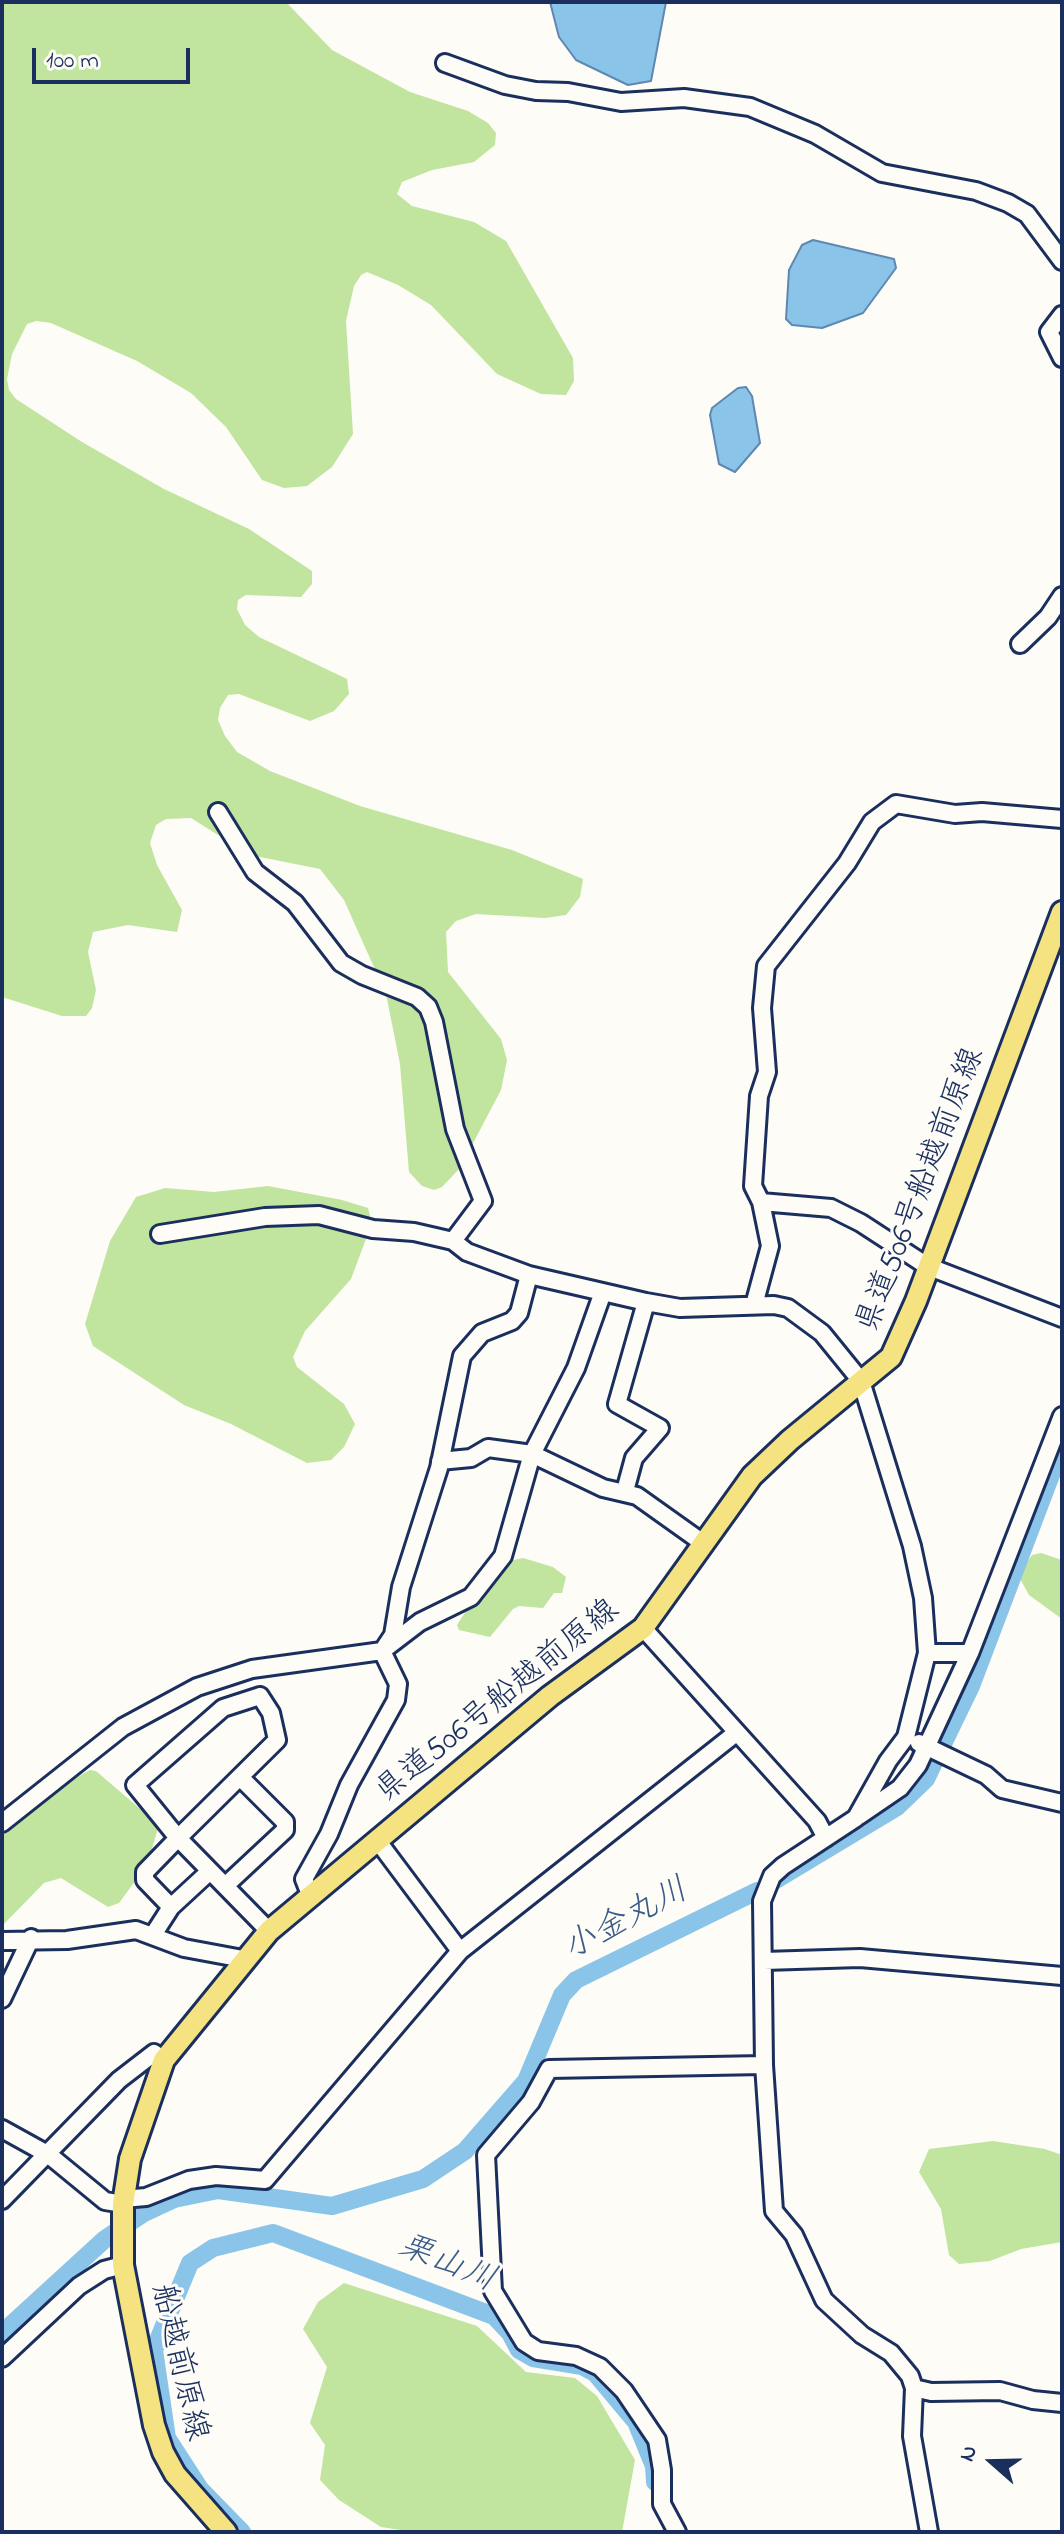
<!DOCTYPE html>
<html>
<head>
<meta charset="utf-8">
<style>
  body { margin:0 }
  #map { position:relative; width:1064px; height:2534px; overflow:hidden; background:#fdfcf7; font-family:"Indie Flower",sans-serif }
  canvas { display:block }
  .frame { position:absolute; inset:0; border:4px solid #1b2f5e; pointer-events:none }
  .north { position:absolute; left:952px; top:2422px; width:80px; height:80px; -webkit-text-stroke:6px #fdfcf7; paint-order:stroke; rotate:290deg; font-size:22px; font-weight:700; line-height:32px; text-align:center; color:#1b2f5e }
  .north::after { content:''; display:block; margin:auto; width:28px; height:36px; background:#1b2f5e; clip-path:polygon(50% 0,100% 100%,50% 72%,0 100%) }
  .scale { position:absolute; left:32px; top:48px; width:158px; height:36px; box-sizing:border-box; border:4px solid #1b2f5e; border-top:0; padding-left:10px; font-size:24px; line-height:28px; white-space:nowrap; color:#1b2f5e; -webkit-text-stroke:6px #fdfcf7; paint-order:stroke }
</style>
</head>
<body>
<div id="map">
<canvas width="1064" height="2534"></canvas>
<div class="frame"></div>
<div class="north">N</div>
<div class="scale">100 m</div>
</div>
<script>
const g = document.querySelector('canvas').getContext('2d');
g.lineJoin = 'round';
function fill(path, color) { g.fillStyle = color; g.fill(path, 'evenodd'); }
const shape = rows => new Path2D(rows.map(r => 'M' + r).join(''));
function strokePath(path, color, width, dash) { g.strokeStyle = color; g.lineWidth = width; g.lineCap = dash ? 'butt' : 'round'; g.setLineDash(dash || []); g.stroke(path); }
function drawText(font, color, halo, rows, align = 'center') {
  g.font = font + ' "Indie Flower","Klee One",sans-serif'; g.lineWidth = 6; g.setLineDash([]); g.textBaseline = 'middle'; g.strokeStyle = halo; g.fillStyle = color; for (const [text, x, y, turn = 0] of rows) {
    g.save(); g.translate(x, y); g.rotate((+turn || 0) * Math.PI / 180); g.textAlign = isNaN(turn) ? turn : align; if (halo) g.strokeText(text, 0, 0); g.fillText(text, 0, 0); g.restore();
  }
}
fill(shape([
  [2,2,286,2,332,50,410,92,468,111,488,123,496,133,495,145,474,162,432,170,402,182,397,194,412,206,474,222,506,241,573,358,574,381,566,395,541,394,497,374,431,305,398,285,367,272,361,275,354,286,346,321,353,434,332,467,307,486,284,488,262,480,226,427,191,393,137,361,51,323,36,321,27,324,12,354,7,379,9,390,16,399,82,442,164,489,249,529,312,571,312,584,301,597,246,595,238,600,237,609,245,625,259,637,347,679,349,694,334,711,310,721,239,694,228,695,220,708,218,720,225,736,237,752,270,771,360,806,512,850,583,879,580,897,566,915,545,918,476,914,456,921,446,932,448,972,501,1039,507,1060,501,1090,460,1168,442,1187,434,1190,422,1186,409,1172,400,1064,386,994,344,900,320,869,250,855,191,818,166,819,156,825,150,843,157,865,182,910,177,932,128,925,93,932,88,952,96,990,92,1008,86,1016,62,1016,2,997],
  [268,1186,342,1200,368,1208,370,1216,369,1231,351,1279,305,1331,293,1357,297,1367,344,1404,355,1424,344,1447,331,1460,307,1463,231,1424,184,1405,93,1346,85,1324,110,1241,136,1197,165,1188,214,1192],
  [1041,1553,1062,1560,1062,1619,1029,1595,1018,1575,1032,1555],
  [523,1558,553,1567,566,1577,562,1593,554,1593,543,1608,519,1606,513,1609,490,1637,459,1630,457,1625,466,1611,483,1600,509,1561],
  [90,1770,96,1771,159,1825,147,1865,119,1903,108,1907,61,1878,44,1883,2,1926,2,1830,24,1807],
  [993,2141,1045,2149,1062,2155,1062,2242,1021,2249,990,2261,959,2264,949,2255,941,2209,919,2172,929,2149],
  [344,2283,477,2326,526,2372,575,2378,597,2396,635,2460,622,2532,414,2532,381,2527,339,2500,320,2480,325,2445,310,2423,327,2367,303,2329,318,2302]
]), '#c1e49e');
const water = shape([
  [550,2,666,2,651,81,628,85,576,60,559,37,550,2],
  [813,240,894,259,896,268,863,313,822,328,792,325,786,319,789,270,802,245,813,240],
  [746,387,752,396,760,443,735,472,719,464,710,415,712,408,738,388,746,387]
]);
fill(water, '#8ac4e9');
strokePath(water, '#5e88b1', 2);
strokePath(shape([
  [774,1881,897,1807,926,1779,971,1686,1062,1446],
  [2,2333,105,2239,144,2213,174,2199,218,2190,332,2206,423,2179,465,2151,526,2081,562,1995,576,1980,757,1891],
  [242,2532,200,2489,167,2438,154,2350,190,2263,213,2248,273,2233,494,2316,510,2333,519,2350,533,2358,582,2366,595,2373,636,2422,654,2466,655,2482]
]), '#8ac4e9', 18);
const minor = shape([
  [445,63,505,85,536,91,568,92,621,102,684,98,750,107,815,134,882,173,976,191,1008,203,1027,214,1062,261],
  [1062,315,1049,332,1062,358],
  [1020,644,1048,617,1062,596],
  [218,812,255,872,295,903,341,963,362,975,417,997,428,1007,434,1022,455,1129,483,1201,453,1241],
  [761,1202,831,1208,861,1223,927,1266,1062,1318],
  [160,1234,265,1217,319,1215,373,1229,414,1232,453,1241,467,1252,529,1275,646,1302,680,1308,774,1305,788,1308,822,1333,861,1381,912,1546,923,1598,927,1653,906,1737,888,1761,856,1818,783,1866,772,1876,762,1901,764,2065,549,2069,531,2102,486,2155,493,2291,524,2342,538,2351,576,2356,600,2367,624,2391,657,2440,662,2470,662,2504,677,2532],
  [754,1305,770,1246,761,1202,753,1186,759,1096,767,1072,762,1008,766,966,847,863,872,822,896,804,955,814,982,812,1062,819],
  [440,1461,471,1458,488,1448,532,1454,603,1488,637,1496,703,1543],
  [625,1491,634,1458,660,1428,617,1404,646,1302],
  [643,1628,817,1821,826,1838],
  [385,1647,393,1635,401,1587,439,1468,462,1356,482,1333,512,1321,519,1313,529,1275],
  [927,1653,970,1653,1062,1416],
  [260,1696,271,1713,277,1740,178,1838,135,1785,223,1708,260,1696],
  [919,1743,986,1775,1002,1789,1062,1803],
  [859,1816,900,1788,918,1765,970,1653],
  [2,1823,123,1727,197,1687,252,1669,382,1651,420,1622,471,1597,503,1556,532,1454,576,1368,603,1292],
  [377,1840,460,1951],
  [225,1886,285,1830,285,1822,240,1777],
  [311,1897,304,1879,329,1834,349,1785,396,1700,398,1684,382,1651],
  [171,1907,145,1880,145,1872,178,1838,269,1931],
  [153,1935,171,1907,210,1871],
  [2,1941,67,1940,136,1930,184,1948,243,1959],
  [764,1961,860,1958,1062,1976],
  [2,1999,31,1938],
  [764,2065,774,2211,794,2235,824,2300,862,2335,891,2353,910,2376,914,2388,912,2436,929,2532],
  [2,2129,49,2155,105,2201,123,2204],
  [123,2199,146,2197,189,2180,216,2176,265,2180,460,1951,736,1733],
  [2,2200,119,2080,154,2053,164,2060],
  [2,2358,79,2286,104,2270,123,2265],
  [914,2388,931,2392,1000,2391,1033,2400,1062,2403]
]);
const major = shape([
  [226,2532,175,2474,163,2452,154,2425,123,2265,123,2204,130,2159,164,2060,269,1931,550,1696,643,1628,752,1476,790,1440,891,1357,916,1301,1062,912]
]);
strokePath(minor, '#1b2f5e', 22);
strokePath(major, '#1b2f5e', 26);
strokePath(minor, '#fdfcf7', 16);
strokePath(major, '#f5e382', 20);
drawText('32px', '#1b2f5e', '#fdfcf7', [
  ["県道506号船越前原線",923,1191,-69],
  ["県道506号船越前原線",499,1703,-39],
  ["船越前原線",177,2363,77]
]);
drawText('italic 34px', '#3c5c88', '#fdfcf7', [
  ["小金丸川",627,1922,-28],
  ["栗山川",446,2266,22]
]);
</script>
</body>
</html>
